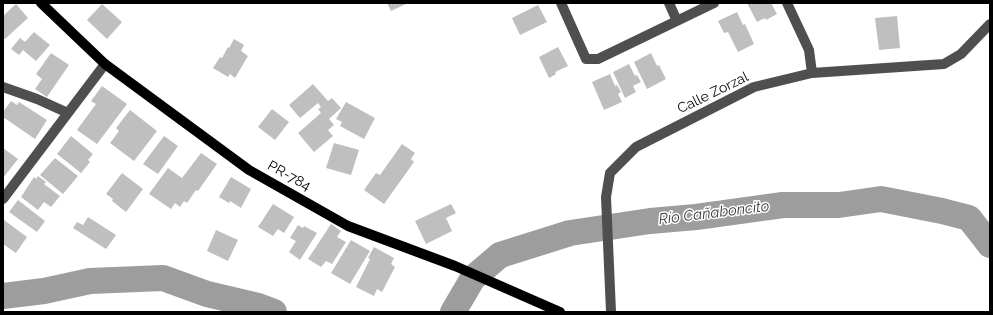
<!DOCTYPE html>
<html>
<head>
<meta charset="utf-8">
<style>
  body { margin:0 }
  #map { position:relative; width:993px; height:315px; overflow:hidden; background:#fff; font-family:Raleway,sans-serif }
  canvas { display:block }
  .frame { position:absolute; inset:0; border:4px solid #000; pointer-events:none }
</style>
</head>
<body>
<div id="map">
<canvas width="993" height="315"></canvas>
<div class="frame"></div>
</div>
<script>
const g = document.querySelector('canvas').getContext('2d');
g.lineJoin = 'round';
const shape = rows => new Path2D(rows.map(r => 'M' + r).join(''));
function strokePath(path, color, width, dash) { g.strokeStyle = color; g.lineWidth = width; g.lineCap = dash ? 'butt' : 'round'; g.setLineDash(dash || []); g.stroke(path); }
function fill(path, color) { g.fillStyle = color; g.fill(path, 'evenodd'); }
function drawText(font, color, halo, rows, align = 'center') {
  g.font = font + ' Raleway,sans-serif'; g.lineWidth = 3; g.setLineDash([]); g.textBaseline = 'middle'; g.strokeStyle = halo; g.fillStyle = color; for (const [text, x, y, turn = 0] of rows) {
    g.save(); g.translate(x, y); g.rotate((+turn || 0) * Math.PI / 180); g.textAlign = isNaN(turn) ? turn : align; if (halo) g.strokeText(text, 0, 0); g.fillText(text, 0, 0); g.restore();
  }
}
strokePath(shape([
  [3,296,44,291,90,281,163,278,207,294,258,306,274,312],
  [453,312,473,278,500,255,570,233,650,221,696,217,783,205,839,205,881,199,942,211,969,218,990,245]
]), '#9d9d9d', 26);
fill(shape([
  [387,3,408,3,391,11],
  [747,3,771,3,777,14,766,20,765,18,757,22],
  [16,4,28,18,5,39,3,37,3,16],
  [102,4,122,22,107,39,87,20],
  [538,5,547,22,520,35,512,18],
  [737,12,743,25,745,24,754,44,738,52,728,32,724,33,718,21],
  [897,16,900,48,879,50,875,18],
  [34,32,50,45,36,61,23,50,19,55,11,49,20,38,25,42],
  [234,39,244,45,241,51,248,56,235,78,230,74,228,77,213,68,220,57,222,58,228,47,229,48],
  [558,47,568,66,555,72,556,74,549,78,539,57],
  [51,53,69,65,47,97,35,89,42,79,36,74],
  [651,53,657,66,659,65,666,79,647,89,634,62],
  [629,64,635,76,637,75,641,82,633,86,636,92,625,98,613,72],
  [610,74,615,86,617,85,621,92,618,94,622,102,604,110,592,82],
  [313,84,328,101,332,98,341,108,329,119,334,125,328,130,333,136,314,152,298,133,321,113,318,109,321,107,318,103,300,118,289,105],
  [102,86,127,104,97,144,77,130,96,104,91,101],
  [11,101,17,105,19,102,47,120,35,139,3,117,3,112],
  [346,102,375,118,364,139,340,126,342,122,336,119],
  [272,109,289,122,275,140,258,127],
  [130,110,157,131,134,161,110,143,119,131,116,128],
  [71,136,93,154,88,160,90,162,81,173,57,154],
  [164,136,178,146,158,174,143,164],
  [334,143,359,150,351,175,326,168],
  [402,144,415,153,411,159,414,162,384,204,364,190,376,173,380,175],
  [3,148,18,159,3,178],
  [201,153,217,164,198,191,196,190,187,203,184,201,180,207,175,203,171,209,149,194,168,168,182,178],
  [55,158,78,176,63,194,40,175],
  [122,173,143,189,126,212,112,201,113,199,106,194],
  [38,176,46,182,44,184,60,196,51,207,44,202,38,210,21,197,34,177,36,179],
  [231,177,251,189,241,208,230,201,229,203,219,197],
  [18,200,45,221,37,232,9,212],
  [273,204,294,217,284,233,278,229,273,236,258,227],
  [451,204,456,213,446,218,452,231,426,244,415,221],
  [88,217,116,235,106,249,73,228,77,222,83,225],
  [4,220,27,237,16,253,3,244],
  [331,224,341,231,337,237,346,242,332,264,326,261,321,267,308,259],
  [298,225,303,228,304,226,317,233,300,260,289,252,296,241,290,238],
  [216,230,238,240,228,261,207,251],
  [351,240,370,251,350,284,331,273],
  [374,247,394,258,391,264,395,267,382,292,377,289,374,296,356,287,370,259,368,258]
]), '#bfbfbf');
strokePath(shape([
  [561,3,586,59,598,59,714,3],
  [669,3,677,21],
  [787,3,809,50,812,73],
  [3,87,37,99,68,113],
  [3,199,105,64],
  [611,312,606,197,610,173,636,147,754,87,812,73,944,64,961,54,990,24]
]), '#4f4f4f', 10);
strokePath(shape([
  [41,3,105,64,249,170,348,226,455,266,560,312]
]), '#000', 10);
drawText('14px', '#000', '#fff', [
  ["Calle Zorzal",713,93,-26],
  ["PR-784",289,176,29]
]);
drawText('italic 15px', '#3e3e3e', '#fff', [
  ["Río Cañaboncito",714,213,-7]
]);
</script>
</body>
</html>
